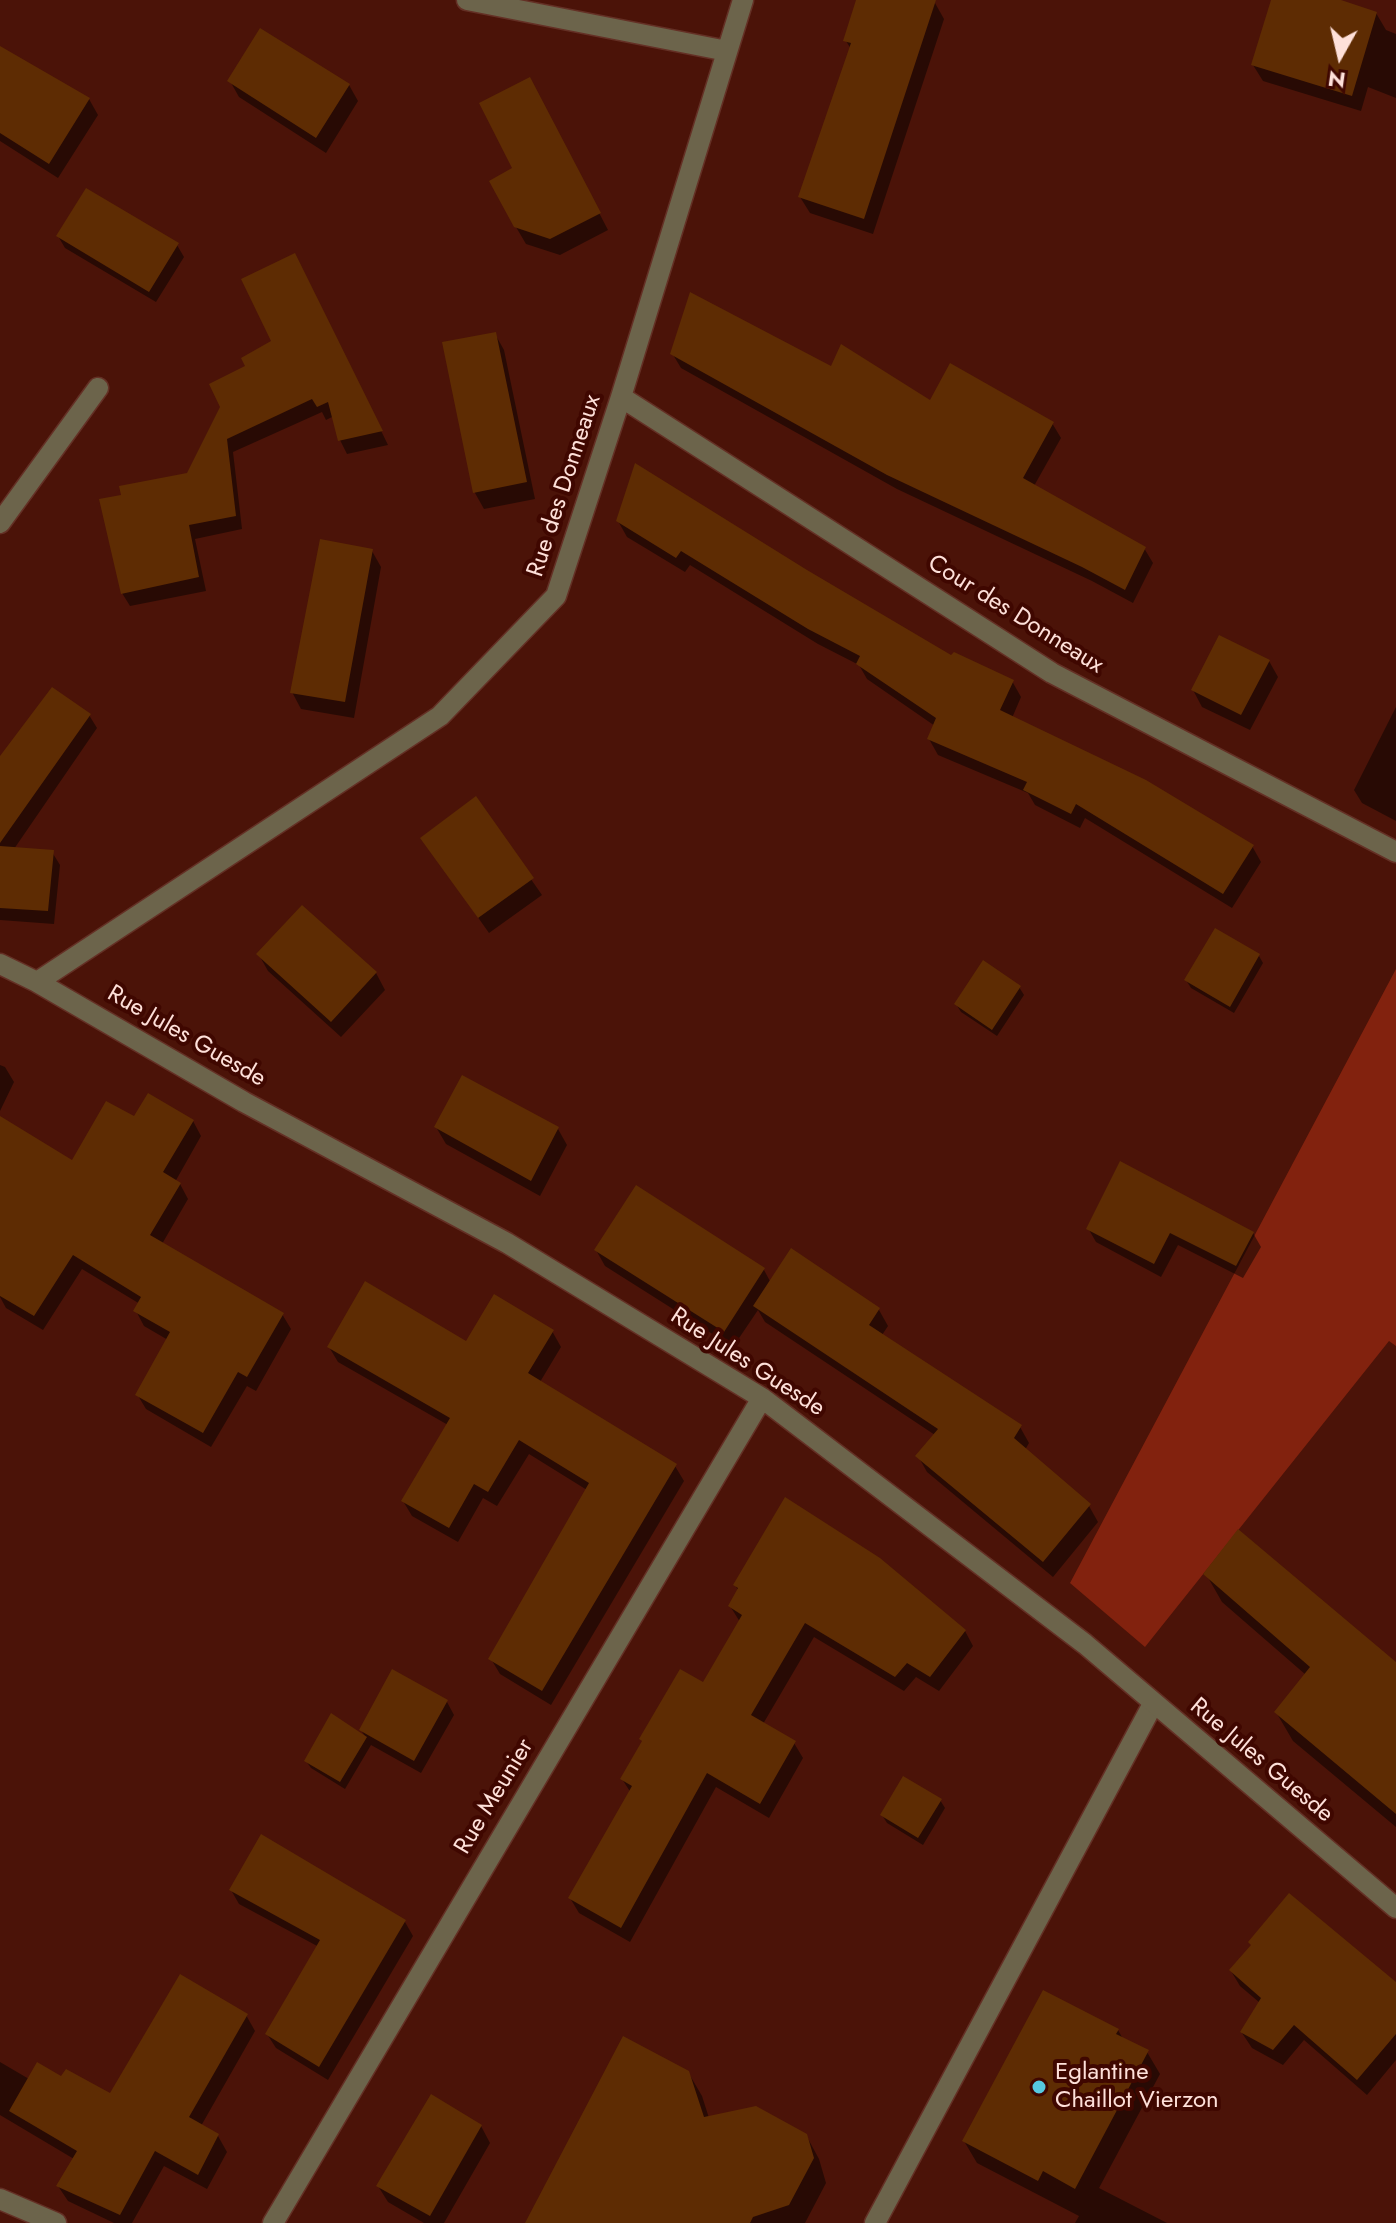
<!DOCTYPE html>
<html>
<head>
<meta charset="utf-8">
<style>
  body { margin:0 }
  #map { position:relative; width:1396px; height:2223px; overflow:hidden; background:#4b1308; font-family:Jost,sans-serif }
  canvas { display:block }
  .north { position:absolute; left:1300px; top:16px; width:80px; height:80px; -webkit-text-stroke:6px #3f0700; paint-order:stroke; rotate:188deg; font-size:22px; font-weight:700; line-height:32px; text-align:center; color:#fee0d9 }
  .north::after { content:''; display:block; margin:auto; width:28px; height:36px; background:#fee0d9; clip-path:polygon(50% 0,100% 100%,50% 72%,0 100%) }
</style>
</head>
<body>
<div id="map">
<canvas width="1396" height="2223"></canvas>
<div class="north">N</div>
</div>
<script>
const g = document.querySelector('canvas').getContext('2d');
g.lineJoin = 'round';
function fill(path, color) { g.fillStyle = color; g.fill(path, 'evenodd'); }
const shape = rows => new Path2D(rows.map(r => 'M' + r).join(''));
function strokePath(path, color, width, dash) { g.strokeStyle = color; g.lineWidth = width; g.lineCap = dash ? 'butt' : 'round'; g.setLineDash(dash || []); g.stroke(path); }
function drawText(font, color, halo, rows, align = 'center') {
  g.font = font + ' Jost,sans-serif'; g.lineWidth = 8; g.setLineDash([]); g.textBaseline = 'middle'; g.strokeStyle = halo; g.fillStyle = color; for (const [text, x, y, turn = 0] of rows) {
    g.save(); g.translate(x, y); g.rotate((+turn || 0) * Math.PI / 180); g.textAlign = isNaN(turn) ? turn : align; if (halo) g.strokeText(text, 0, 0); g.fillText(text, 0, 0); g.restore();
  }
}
fill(shape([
  [1396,969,1396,1346,1389,1341,1145,1647,1070,1583]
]), '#82220e');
fill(shape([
  [858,0,925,0,935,3,944,19,873,234,810,213,800,197,851,49,846,41],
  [1273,0,1334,0,1376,13,1386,30,1396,34,1396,98,1368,87,1361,111,1263,81,1253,65],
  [0,48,89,99,98,115,58,178,0,141],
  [230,81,349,85,358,101,326,153,239,97],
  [538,96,608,230,560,255,526,244,516,227,515,169],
  [58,236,177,245,184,257,156,302,65,248],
  [302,269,388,445,347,454,340,440,334,416,326,420,322,412,233,452,242,529,195,539,206,591,130,606,122,593,248,367,274,341],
  [495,334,504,350,535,499,484,509,475,493],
  [672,353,831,368,930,403,1052,423,1061,438,1034,486,1144,548,1153,563,1133,603,1092,581,897,489,681,368],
  [618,521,1012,681,1021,697,1012,718,1252,846,1261,862,1232,908,1085,818,1080,828,1035,805,1028,793,938,755,929,739,935,726,867,679,859,665,818,644,690,565,685,572,627,537],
  [372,551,381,567,354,718,301,709,292,692],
  [1269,661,1278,677,1250,730,1202,707,1193,690],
  [1396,707,1396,821,1362,803,1354,790],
  [89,715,97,728,14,849,52,852,60,865,54,924,0,920,0,760],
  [475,799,542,895,489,933,422,838],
  [259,955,376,973,385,990,341,1037,268,971],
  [1259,956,1263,963,1234,1013,1191,988,1186,980],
  [1019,987,1024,995,997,1036,961,1012,956,1004],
  [0,1065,5,1067,14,1082,0,1111],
  [0,1118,72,1163,134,1119,193,1121,201,1136,175,1182,180,1184,188,1199,162,1244,282,1314,291,1329,256,1391,247,1386,211,1447,146,1409,137,1394,168,1340,144,1326,136,1311,140,1304,82,1269,43,1330,6,1308,0,1297],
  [436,1127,558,1129,567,1145,540,1196,446,1144],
  [1088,1228,1253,1233,1261,1247,1243,1278,1178,1245,1161,1277,1096,1242],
  [596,1250,764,1270,771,1283,879,1310,888,1326,882,1335,1020,1427,1029,1443,1025,1450,1089,1506,1098,1522,1053,1577,927,1472,918,1456,935,1435,765,1322,758,1310,733,1347,605,1266],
  [552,1331,561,1347,540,1382,675,1466,684,1481,551,1705,500,1674,491,1659,587,1490,529,1454,497,1506,483,1498,458,1542,412,1516,403,1501,448,1425,338,1362,329,1347,467,1344],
  [1206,1574,1396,1665,1396,1827,1293,1741,1276,1712,1306,1675,1222,1602],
  [735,1585,965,1631,973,1646,939,1691,916,1677,904,1691,814,1637,763,1724,794,1743,803,1758,769,1818,716,1787,630,1942,579,1913,570,1898,631,1793,622,1779,643,1743,641,1739,704,1685,740,1622,730,1606,738,1590],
  [393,1672,447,1702,454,1715,421,1773,371,1745,345,1789,311,1768,306,1761,366,1738,361,1730],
  [940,1800,945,1808,923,1845,887,1823,882,1815],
  [231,1890,405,1922,413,1936,328,2080,276,2048,267,2034,319,1947,239,1904],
  [1231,1971,1396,1985,1396,2060,1367,2095,1304,2040,1283,2065,1252,2048,1242,2033,1260,2003,1240,1986],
  [246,2015,255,2031,201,2126,218,2136,227,2152,207,2189,164,2166,132,2223,114,2223,68,2201,58,2186,74,2159,0,2115,0,2062,29,2079,62,2079,111,2096],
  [1118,2030,1123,2039,1147,2052,1160,2074,1099,2188,1167,2223,1075,2223,1079,2216,977,2163,964,2141],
  [688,2072,702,2096,709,2118,806,2135,819,2159,826,2183,805,2223,527,2223],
  [481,2126,490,2143,444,2223,424,2223,388,2202,378,2186]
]), '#0007');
fill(shape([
  [856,0,936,0,864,219,798,197,851,43,843,41],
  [1271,0,1341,0,1377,12,1352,96,1251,65],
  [260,28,350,84,316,138,227,81],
  [0,46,90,98,49,164,0,133],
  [530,77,601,213,550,239,514,227,489,181,512,168,479,103],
  [86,188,179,243,149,292,56,236],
  [295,253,383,431,338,441,328,402,317,407,312,399,227,439,236,516,189,525,199,577,121,594,99,499,121,495,119,486,187,473,220,407,209,384,245,366,241,358,271,341,241,279],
  [690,292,831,366,841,344,930,400,950,363,1054,422,1023,478,1146,547,1125,590,1082,567,887,475,670,354],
  [496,332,527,482,473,493,442,342],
  [635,463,807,570,951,655,954,652,1014,680,1000,710,1146,780,1254,845,1223,894,1076,804,1071,814,1023,790,1027,782,927,739,936,718,856,664,860,656,808,629,681,551,676,558,616,521],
  [320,539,373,549,345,702,290,693],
  [1219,635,1270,660,1241,715,1191,690],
  [52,687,91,714,0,843,0,756],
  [476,796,534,878,478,918,420,838],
  [0,846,54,850,48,911,0,908],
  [302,905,377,972,331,1022,256,954],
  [1215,928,1260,954,1230,1007,1184,980],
  [983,960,1021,986,992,1030,954,1004],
  [462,1075,559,1127,531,1181,434,1127],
  [148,1093,194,1120,163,1172,181,1183,150,1235,284,1313,247,1377,238,1372,203,1433,135,1395,170,1332,133,1311,141,1297,73,1255,34,1316,0,1296,0,1116,72,1160,106,1101,134,1116],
  [1120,1161,1254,1232,1236,1266,1170,1233,1154,1264,1086,1229],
  [636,1185,765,1268,724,1332,594,1250],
  [791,1248,880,1308,869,1325,1022,1425,1014,1438,1091,1504,1043,1562,915,1456,938,1429,753,1306],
  [365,1281,466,1341,494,1294,554,1330,528,1373,677,1464,542,1691,488,1659,589,1483,519,1440,488,1492,474,1484,449,1528,401,1501,450,1418,327,1347],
  [785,1497,880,1558,966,1630,930,1677,907,1663,895,1677,805,1623,751,1715,796,1741,760,1804,707,1773,621,1928,568,1898,632,1786,620,1779,642,1741,639,1739,680,1669,703,1682,742,1615,728,1606,738,1588,733,1585],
  [1238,1529,1396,1662,1396,1814,1274,1712,1310,1667,1203,1574],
  [392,1669,448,1700,414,1761,359,1730],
  [331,1713,367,1737,340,1782,304,1761],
  [903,1776,942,1799,918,1838,880,1815],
  [261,1834,406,1920,319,2067,265,2034,320,1940,229,1890],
  [1289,1893,1396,1982,1396,2034,1357,2080,1294,2025,1273,2050,1240,2032,1261,1998,1229,1970,1251,1945,1248,1942],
  [180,1974,248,2014,189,2117,219,2134,198,2175,155,2151,120,2215,56,2186,77,2151,9,2111,37,2062,61,2076,66,2069,110,2093],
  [1043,1990,1119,2029,1116,2034,1149,2050,1075,2189,1043,2171,1038,2181,962,2141],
  [623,2036,689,2071,704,2117,756,2106,807,2134,814,2158,789,2205,753,2217,750,2223,525,2223],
  [431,2094,482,2125,430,2216,376,2186]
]), '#5e2c03');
const service = shape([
  [875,2223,1153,1704]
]);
const minor = shape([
  [467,0,727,51],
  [621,397,1052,673,1396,852],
  [0,523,98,388],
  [0,964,37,982,244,1102,507,1243,762,1398,1085,1644,1396,1908],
  [37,982,440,716,556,596,621,397,743,0],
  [0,2199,56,2223],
  [273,2223,762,1398]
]);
strokePath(service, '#643025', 23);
strokePath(minor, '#643025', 23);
strokePath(service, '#6c644b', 20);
strokePath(minor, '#6c644b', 20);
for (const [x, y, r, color] of [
  [1039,2087,8,"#56c9e1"]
]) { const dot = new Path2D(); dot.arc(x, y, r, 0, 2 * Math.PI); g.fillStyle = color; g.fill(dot); strokePath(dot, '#3f0700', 3); }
drawText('24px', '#fee0d9', '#3f0700', [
  ["Rue des Donneaux",565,486,-72],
  ["Cour des Donneaux",1015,615,32],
  ["Rue Jules Guesde",186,1037,30],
  ["Rue Jules Guesde",747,1363,33],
  ["Rue Jules Guesde",1261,1761,40],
  ["Rue Meunier",495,1797,-59]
]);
drawText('24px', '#fee0d9', '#3f0700', [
  ["Eglantine",1055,2073],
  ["Chaillot Vierzon",1055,2101]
], 'left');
</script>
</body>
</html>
